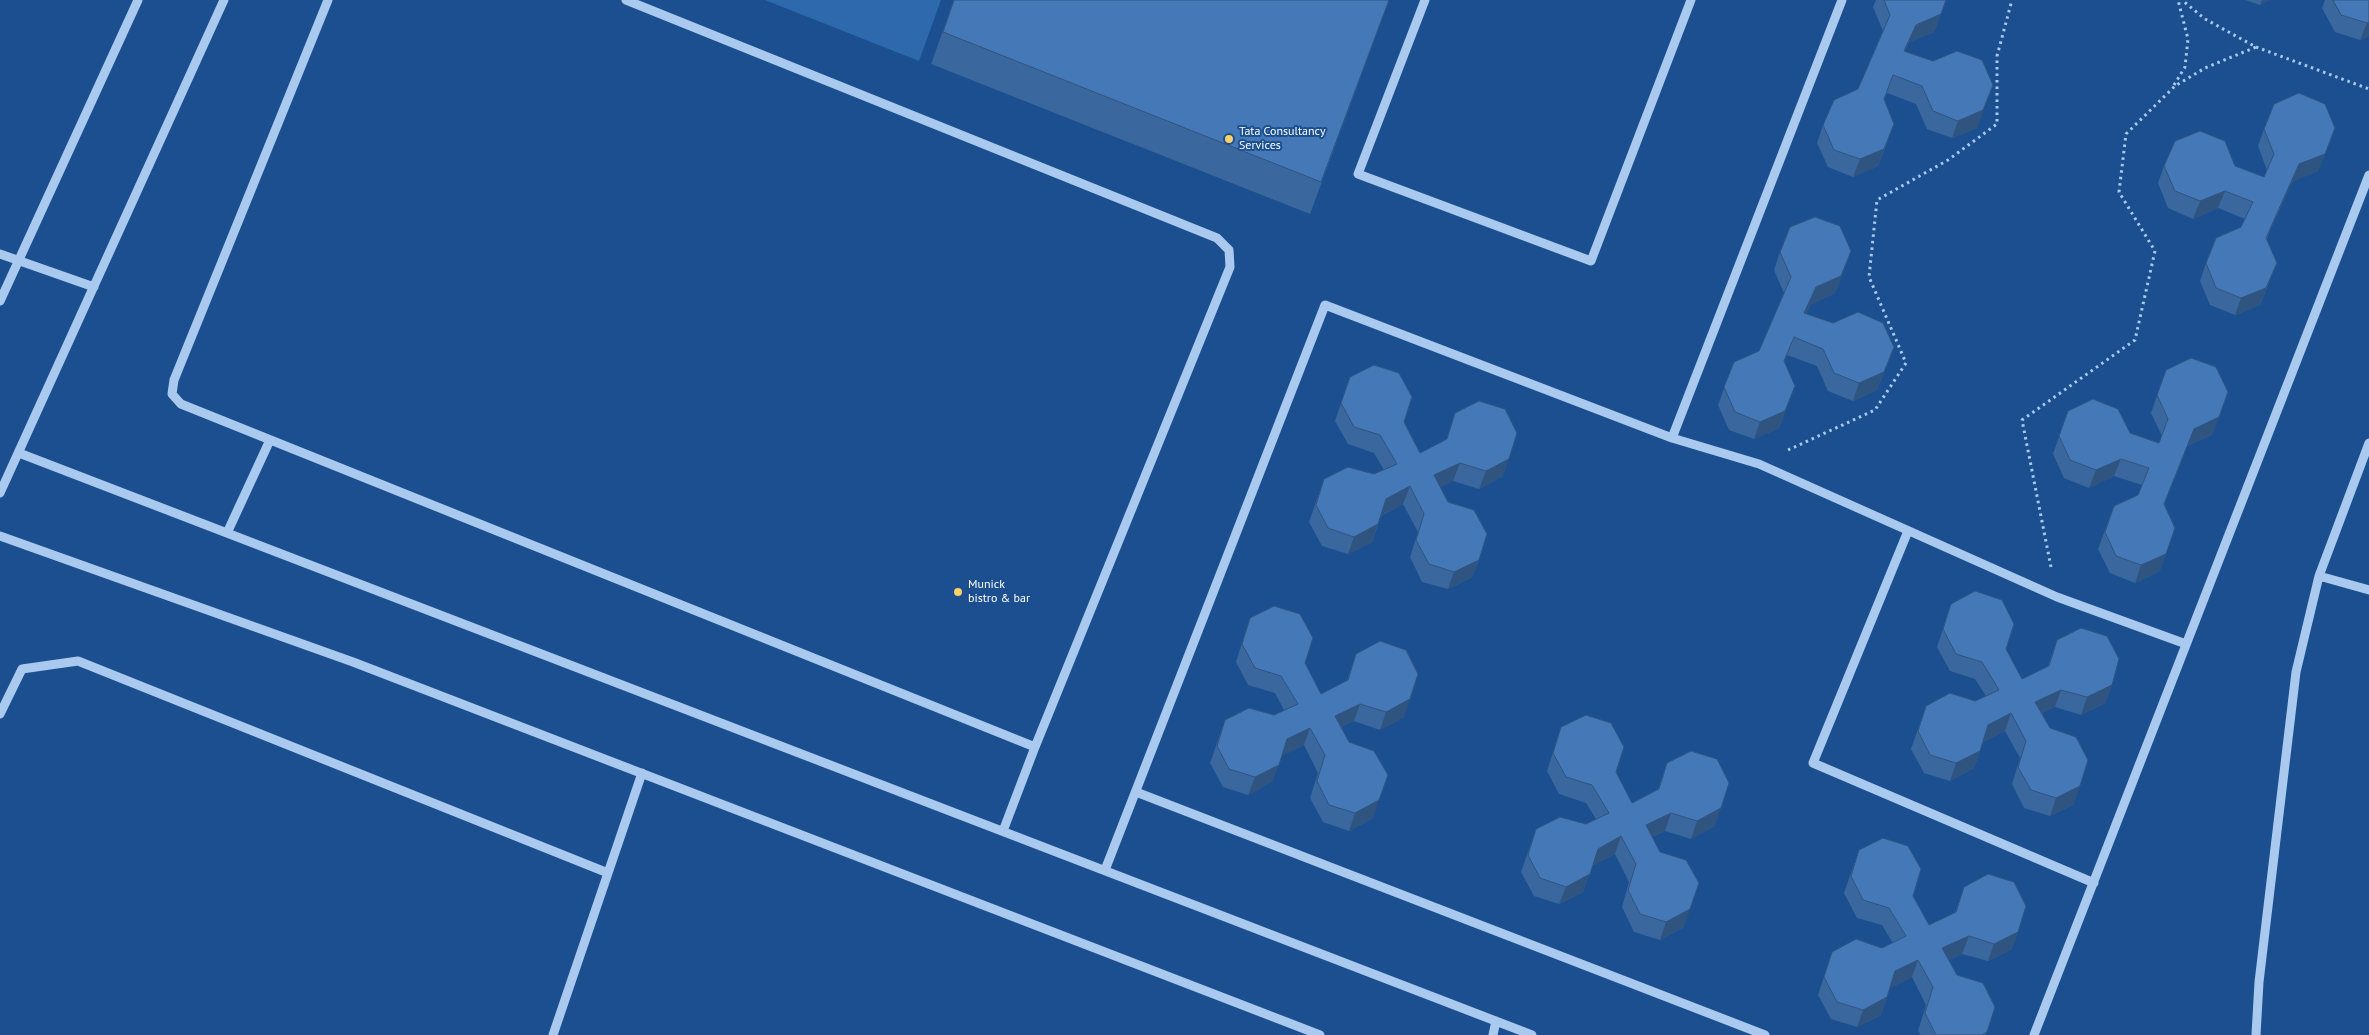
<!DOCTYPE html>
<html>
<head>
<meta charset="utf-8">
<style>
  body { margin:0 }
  canvas { display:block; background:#1b4f8f }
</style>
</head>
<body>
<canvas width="2369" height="1035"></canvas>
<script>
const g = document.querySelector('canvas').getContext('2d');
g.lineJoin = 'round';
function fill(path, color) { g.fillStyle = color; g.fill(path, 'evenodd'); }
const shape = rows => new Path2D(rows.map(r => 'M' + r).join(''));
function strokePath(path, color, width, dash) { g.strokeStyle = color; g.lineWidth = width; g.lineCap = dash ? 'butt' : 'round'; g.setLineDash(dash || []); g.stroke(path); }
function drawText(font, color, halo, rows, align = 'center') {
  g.font = font + ' "PT Sans",sans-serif'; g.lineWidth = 4; g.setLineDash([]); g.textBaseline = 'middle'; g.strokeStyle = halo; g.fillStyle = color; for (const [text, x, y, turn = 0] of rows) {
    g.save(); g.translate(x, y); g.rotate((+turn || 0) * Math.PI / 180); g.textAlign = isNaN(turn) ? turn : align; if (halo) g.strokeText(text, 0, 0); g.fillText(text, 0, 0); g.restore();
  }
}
fill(shape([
  [765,0,941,0,919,61]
]), '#2e69ad');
strokePath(shape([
  [2256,47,2369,89],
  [2174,85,2185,67,2188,39,2178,0],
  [1788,450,1875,410,1906,363,1869,277,1877,200,1948,160,1997,124,1997,56,2012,0],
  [2051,567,2022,420,2135,340,2155,251,2119,192,2126,134,2175,86,2205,68,2256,47,2205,19,2182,0]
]), '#a9c9ee', 3, [2.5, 4]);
strokePath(shape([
  [328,0,174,380,172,394,181,404,1035,747,1230,267,1229,250,1217,238,626,0],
  [1425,0,1358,174,1591,261,1691,0],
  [0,254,94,287],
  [0,301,138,0],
  [1672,438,1759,464,2057,597,2186,644],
  [19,453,1532,1035],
  [0,493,224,0],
  [1908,531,1813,763,2094,883],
  [227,533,270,440],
  [0,536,353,662,1320,1035],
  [2319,576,2369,590],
  [0,714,22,669,78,661,608,873],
  [1136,792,1765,1035],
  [1003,831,1035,747],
  [1105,870,1325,305,1672,438,1842,0],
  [553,1035,642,773],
  [1493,1035,1496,1021],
  [2034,1035,2369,175],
  [2256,1035,2259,982,2296,672,2319,576,2369,443]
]), '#a9c9ee', 9);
fill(shape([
  [954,0,1389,0,1310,214,931,64],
  [1876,0,1946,0,1934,32,1909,42,1905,51,1977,128,1952,138,1927,129,1916,104,1887,93,1884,100,1888,141,1878,166,1853,177,1828,167,1817,143,1823,125,1858,89,1883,31,1873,7],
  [2245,0,2269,0,2260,5],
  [2325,0,2369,0,2369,36,2360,40,2335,32,2322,8],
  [2264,129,2328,146,2318,171,2293,181,2271,228,2267,239,2270,281,2260,305,2235,315,2210,305,2200,281,2206,263,2241,227,2245,219,2218,208,2193,219,2168,208,2158,183,2164,166,2235,166,2264,177,2267,170,2258,146],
  [1851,251,1835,293,1810,305,1806,314,1894,347,1877,390,1853,401,1828,391,1817,366,1787,355,1784,362,1788,404,1779,428,1754,439,1729,430,1718,405,1734,362,1759,351,1784,293,1774,270,1780,252],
  [2166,370,2212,435,2187,446,2164,504,2160,571,2135,583,2110,573,2098,549,2114,506,2138,495,2142,485,2114,476,2089,488,2064,478,2053,454,2068,411,2159,443,2162,436,2151,413],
  [1350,377,1404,422,1420,453,1446,440,1455,413,1503,476,1479,489,1453,481,1440,487,1479,560,1472,577,1448,589,1422,582,1410,557,1418,532,1403,504,1381,516,1372,542,1348,554,1322,546,1309,522,1324,479,1374,474,1384,470,1374,453,1348,444,1335,421],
  [1951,604,2006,649,2022,679,2048,666,2057,640,2112,685,2105,703,2081,715,2055,707,2042,713,2074,804,2050,816,2024,808,2012,784,2020,758,2005,731,1983,742,1974,768,1950,781,1924,773,1911,749,1926,706,1975,701,1986,696,1975,679,1950,671,1937,647],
  [1250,618,1305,663,1321,694,1347,681,1356,654,1404,717,1380,730,1354,721,1341,727,1373,818,1349,831,1323,822,1310,798,1318,773,1304,745,1281,756,1272,782,1248,795,1223,787,1210,763,1225,720,1274,715,1284,710,1275,693,1248,685,1236,662],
  [1561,727,1616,772,1632,803,1658,789,1667,763,1715,826,1691,839,1665,831,1652,837,1684,927,1660,940,1634,932,1622,907,1629,882,1615,854,1592,866,1583,892,1559,904,1534,896,1521,872,1536,829,1586,824,1596,819,1586,803,1559,794,1547,771],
  [1859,850,1913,896,1929,925,1955,913,1964,887,2012,949,1988,961,1962,954,1949,960,1986,1035,1921,1035,1918,1031,1926,1005,1912,977,1890,988,1881,1015,1857,1027,1831,1019,1818,995,1832,952,1882,948,1893,943,1882,925,1857,918,1844,893]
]), '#3a679d');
fill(shape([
  [1946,0,1934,32,1909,42,1897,68,1904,51,1916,25],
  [2262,0,2269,0,2260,5],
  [2369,22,2369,36,2360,40,2367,23],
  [1993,85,1977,128,1952,138,1958,121],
  [1894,124,1878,166,1853,177,1860,159],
  [2335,128,2318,171,2293,181,2271,228,2260,256,2278,211,2299,164],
  [2225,191,2218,208,2193,219,2200,201],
  [1851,251,1835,293,1810,305,1798,331,1804,313,1816,287],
  [2277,263,2260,305,2235,315,2241,298],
  [1894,347,1877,390,1853,401,1859,383],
  [1795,386,1779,428,1754,439,1760,422],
  [2219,417,2212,435,2187,446,2158,521,2194,429],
  [1509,459,1503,476,1479,489,1486,471],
  [2121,459,2114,476,2089,488,2096,470],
  [1460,463,1453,481,1427,493,1434,475],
  [1410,486,1403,504,1380,516,1386,499],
  [1378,524,1372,542,1348,554,1354,537],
  [2166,554,2160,571,2135,583,2141,565],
  [1479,560,1472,577,1448,589,1454,572],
  [2112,685,2105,703,2081,715,2087,697],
  [2061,690,2055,707,2029,719,2035,702],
  [1410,699,1404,717,1380,730,1386,712],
  [1360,704,1354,721,1328,733,1335,716],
  [2011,713,2005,731,1981,743,1988,725],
  [1310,728,1304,745,1280,757,1287,739],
  [1980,751,1974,768,1950,781,1956,763],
  [1279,765,1272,782,1248,795,1255,777],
  [2080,786,2074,804,2050,816,2056,798],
  [1379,800,1373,818,1349,831,1355,813],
  [1721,808,1715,826,1691,839,1697,821],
  [1671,813,1665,831,1639,843,1646,825],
  [1621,836,1615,854,1592,866,1598,849],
  [1590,874,1583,892,1559,904,1566,887],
  [1690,909,1684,927,1660,940,1666,922],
  [2018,932,2012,949,1988,961,1994,944],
  [1969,936,1962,954,1936,966,1942,948],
  [1918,960,1912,977,1889,989,1895,971],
  [1887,997,1881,1015,1857,1027,1863,1010]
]), '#305480');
const building = shape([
  [954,0,1389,0,1321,182,943,32,954,0],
  [1884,0,1946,0,1941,14,1916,25,1904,51,1933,61,1957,51,1982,60,1993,85,1983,110,1958,121,1933,111,1922,86,1893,75,1884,99,1894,124,1884,149,1860,159,1834,150,1823,125,1834,100,1858,89,1890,15,1884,0],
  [2333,0,2369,0,2369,22,2367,23,2341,15,2333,0],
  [2299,93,2325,104,2335,128,2325,154,2299,164,2278,211,2266,238,2277,263,2266,288,2241,298,2216,288,2206,263,2216,238,2241,227,2253,202,2225,191,2200,201,2175,191,2164,166,2175,141,2200,131,2225,141,2235,166,2264,177,2274,154,2264,129,2274,104,2299,93],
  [1815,217,1840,226,1851,251,1841,276,1816,287,1804,313,1833,323,1858,312,1883,323,1894,347,1884,372,1859,383,1834,373,1823,349,1794,337,1784,361,1795,386,1785,411,1760,422,1735,412,1724,387,1734,362,1759,351,1791,277,1780,252,1790,227,1815,217],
  [2191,358,2216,367,2228,392,2219,417,2194,429,2164,504,2175,528,2166,554,2141,565,2116,556,2105,532,2114,506,2138,495,2149,468,2121,459,2096,470,2070,460,2059,436,2068,411,2093,399,2118,409,2130,433,2159,443,2168,419,2157,395,2166,370,2191,358],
  [1374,365,1399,373,1412,397,1404,422,1420,453,1447,439,1455,413,1479,401,1505,409,1517,433,1509,459,1486,471,1460,463,1434,475,1448,502,1474,510,1487,534,1479,560,1454,572,1429,564,1416,540,1424,514,1410,486,1386,499,1378,524,1354,537,1328,528,1316,505,1324,479,1348,467,1374,474,1397,464,1380,435,1354,427,1341,403,1350,377,1374,365],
  [1975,591,2002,600,2014,624,2006,649,2022,679,2049,666,2057,640,2081,628,2107,636,2119,659,2112,685,2087,697,2061,690,2035,702,2050,728,2076,737,2088,760,2080,786,2056,798,2031,790,2018,767,2026,741,2011,713,1988,725,1980,751,1956,763,1930,755,1918,731,1926,706,1950,693,1975,701,1999,690,1982,662,1956,654,1943,629,1951,604,1975,591],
  [1274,606,1300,614,1313,638,1305,663,1321,694,1348,680,1356,654,1380,641,1406,650,1418,674,1410,699,1386,712,1360,704,1335,716,1349,742,1374,751,1388,775,1379,800,1355,813,1329,805,1317,781,1325,755,1310,728,1287,739,1279,765,1255,777,1229,769,1217,746,1225,720,1249,708,1274,715,1298,704,1281,676,1255,668,1242,644,1250,618,1274,606],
  [1586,715,1611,723,1624,747,1616,772,1632,803,1659,789,1667,763,1691,751,1717,759,1729,783,1721,808,1697,821,1671,813,1646,825,1660,852,1686,860,1699,883,1690,909,1666,922,1640,914,1628,890,1636,864,1621,836,1598,849,1590,874,1566,887,1540,878,1528,855,1536,829,1560,817,1586,824,1609,813,1592,785,1566,777,1553,753,1561,727,1586,715],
  [1883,838,1908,846,1921,869,1913,896,1929,925,1956,912,1964,887,1988,874,2014,882,2026,906,2018,932,1994,944,1969,936,1942,948,1957,975,1983,983,1995,1007,1987,1032,1982,1035,1936,1035,1925,1013,1933,987,1918,960,1895,971,1887,997,1863,1010,1837,1002,1824,977,1832,952,1856,939,1882,948,1906,936,1889,908,1863,900,1851,876,1859,850,1883,838]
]);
fill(building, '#4478b7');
strokePath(building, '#305480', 1);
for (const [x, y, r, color] of [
  [1229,139,5,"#ffd166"],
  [958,592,5,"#ffd166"]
]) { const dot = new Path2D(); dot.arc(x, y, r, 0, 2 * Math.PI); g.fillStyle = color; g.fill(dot); strokePath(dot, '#1b4f8f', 2); }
drawText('12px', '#fff', '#1b4f8f', [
  ["Tata Consultancy",1239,132],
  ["Services",1239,146],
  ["Munick",968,585],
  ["bistro & bar",968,599]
], 'left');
</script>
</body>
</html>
